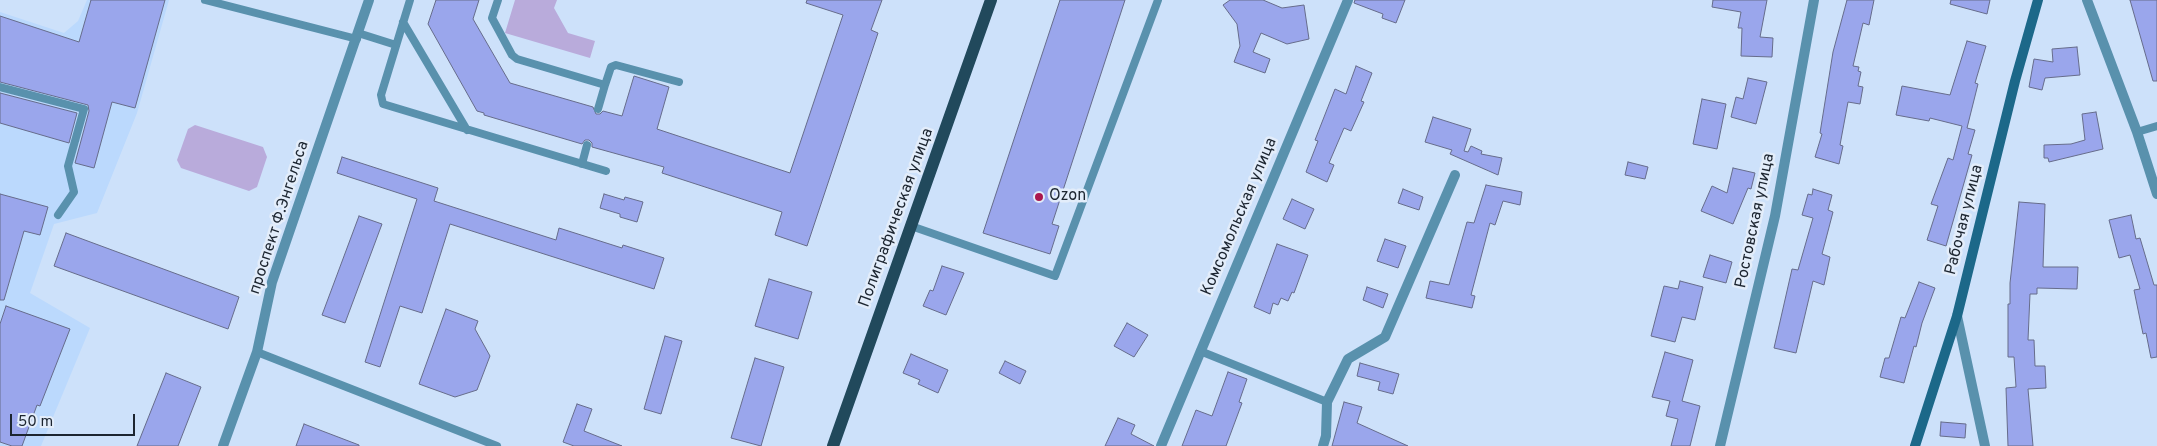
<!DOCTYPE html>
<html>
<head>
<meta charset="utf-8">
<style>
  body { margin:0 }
  #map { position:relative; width:2157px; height:446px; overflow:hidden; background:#cde1fa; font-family:Overpass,sans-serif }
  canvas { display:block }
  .scale { position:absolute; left:10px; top:414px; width:125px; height:22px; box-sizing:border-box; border:2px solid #1c2530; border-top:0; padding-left:6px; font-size:15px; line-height:18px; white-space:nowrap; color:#1c2530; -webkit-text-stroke:4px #e3edfa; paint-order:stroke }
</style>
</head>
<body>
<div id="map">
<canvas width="2157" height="446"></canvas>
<div class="scale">50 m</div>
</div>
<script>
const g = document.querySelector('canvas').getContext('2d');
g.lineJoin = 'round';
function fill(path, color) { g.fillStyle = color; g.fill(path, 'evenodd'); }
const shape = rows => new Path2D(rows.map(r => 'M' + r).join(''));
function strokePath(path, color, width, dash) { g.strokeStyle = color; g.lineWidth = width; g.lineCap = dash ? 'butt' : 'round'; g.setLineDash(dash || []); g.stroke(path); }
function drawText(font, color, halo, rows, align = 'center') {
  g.font = font + ' Overpass,sans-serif'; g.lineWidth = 5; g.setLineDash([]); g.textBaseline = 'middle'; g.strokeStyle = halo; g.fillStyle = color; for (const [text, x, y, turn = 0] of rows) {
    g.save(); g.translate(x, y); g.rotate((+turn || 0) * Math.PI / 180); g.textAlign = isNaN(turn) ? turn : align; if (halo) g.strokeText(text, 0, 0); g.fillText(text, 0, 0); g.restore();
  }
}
fill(shape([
  [87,0,169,0,137,113,97,213,54,224,30,293,90,328,41,446,0,446,0,12,64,33,78,21]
]), '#bbd9fd');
fill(shape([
  [515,0,557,0,554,8,568,33,595,41,590,58,505,33],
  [195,125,263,147,267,157,257,187,249,191,181,168,177,160,188,129]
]), '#b9abdb');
const building = shape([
  [91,0,165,0,135,108,112,102,94,168,75,163,89,111,88,105,0,82,0,16,79,42,91,0],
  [436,0,479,0,473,19,510,83,593,107,596,114,600,114,603,111,622,116,634,76,669,87,657,129,790,173,843,15,806,3,807,0,882,0,871,30,878,33,807,246,775,235,782,212,662,173,664,167,592,147,592,143,589,140,585,140,582,144,484,115,484,113,477,111,428,24,436,0],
  [1060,0,1125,0,1052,224,1059,226,1050,254,983,233,1060,0],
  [1230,0,1263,0,1282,8,1304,5,1309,39,1287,44,1261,33,1253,52,1270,59,1265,73,1234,62,1240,46,1237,24,1223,5,1230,0],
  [1355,0,1405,0,1396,23,1382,18,1383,14,1354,3,1355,0],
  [1713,0,1767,0,1760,37,1773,38,1772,57,1741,56,1742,28,1738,28,1741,12,1712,7,1713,0],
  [1847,0,1874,0,1869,25,1863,23,1853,66,1859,67,1858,71,1861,72,1858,86,1863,87,1860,104,1848,102,1840,145,1843,146,1839,164,1815,157,1822,134,1820,133,1833,52,1847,0],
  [1951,0,1990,0,1987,14,1950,4,1951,0],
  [2130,0,2157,0,2157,81,2153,81,2130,0],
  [1967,41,1986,46,1975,83,1978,84,1967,128,1975,130,1968,154,1972,155,1946,246,1927,240,1938,206,1931,204,1948,158,1953,160,1962,126,1930,118,1929,121,1896,115,1902,86,1950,95,1967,41],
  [2077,47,2080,75,2045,78,2042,90,2029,87,2034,59,2053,62,2052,49,2077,47],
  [1356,66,1372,73,1361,101,1364,102,1351,131,1344,128,1329,163,1334,165,1327,182,1306,172,1318,141,1315,140,1335,89,1346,94,1356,66],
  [1748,78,1767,82,1756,124,1731,117,1736,97,1743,99,1748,78],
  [0,93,77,113,69,143,0,123,0,93],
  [1702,99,1726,104,1717,149,1693,144,1702,99],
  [2096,112,2103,149,2049,162,2048,158,2044,158,2044,145,2071,144,2085,140,2082,114,2096,112],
  [1433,117,1471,129,1464,151,1468,152,1471,146,1482,151,1481,154,1502,158,1498,175,1450,154,1452,150,1425,142,1433,117],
  [342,157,438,188,434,201,556,240,559,228,622,248,623,245,664,258,654,289,450,224,422,313,400,306,380,367,365,362,417,199,337,173,342,157],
  [1628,162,1648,167,1645,179,1625,175,1628,162],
  [1733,168,1755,173,1751,189,1748,188,1733,224,1701,211,1712,186,1727,193,1733,168],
  [1486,185,1522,192,1520,205,1503,201,1495,225,1490,223,1471,295,1475,296,1472,308,1426,298,1430,281,1449,285,1467,222,1474,223,1486,185],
  [1403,189,1423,197,1419,210,1398,203,1403,189],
  [1813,189,1832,195,1828,210,1833,212,1822,254,1830,257,1824,285,1813,281,1796,353,1774,348,1792,269,1798,270,1813,218,1802,215,1808,194,1812,195,1813,189],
  [0,194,48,207,40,235,24,231,4,300,0,300,0,194],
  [604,194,624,200,625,197,643,202,637,222,620,217,620,214,600,208,604,194],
  [1292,199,1314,209,1305,229,1283,219,1292,199],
  [2019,202,2045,204,2043,267,2078,267,2077,289,2037,288,2037,294,2030,294,2028,340,2034,340,2035,366,2045,366,2046,388,2028,389,2033,446,2008,446,2006,388,2016,387,2014,357,2008,357,2008,304,2010,304,2010,283,2019,202],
  [2131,215,2136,239,2140,238,2154,285,2157,285,2157,357,2151,358,2146,333,2143,334,2134,290,2140,289,2130,255,2119,258,2109,220,2131,215],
  [359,216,382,224,345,323,322,315,359,216],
  [66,233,239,297,228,329,54,266,66,233],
  [1385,239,1406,246,1398,268,1377,261,1385,239],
  [1277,244,1308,255,1294,293,1292,292,1288,301,1281,298,1278,305,1273,303,1270,314,1254,307,1277,244],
  [1710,255,1732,262,1726,283,1703,277,1710,255],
  [942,266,964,273,946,315,923,306,930,290,933,291,942,266],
  [769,279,812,292,798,339,755,326,769,279],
  [1680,281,1703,287,1695,320,1682,317,1675,342,1651,336,1664,286,1678,289,1680,281],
  [1919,282,1935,288,1922,323,1916,347,1914,346,1904,383,1880,377,1885,358,1889,358,1901,317,1905,318,1919,282],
  [1367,287,1388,294,1383,308,1363,300,1367,287],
  [6,306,70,329,40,406,37,405,22,446,12,446,0,442,0,324,6,306],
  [446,309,478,321,475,329,490,356,477,390,455,397,419,384,446,309],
  [1127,323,1148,335,1134,357,1114,346,1127,323],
  [665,336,682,341,661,414,644,409,665,336],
  [1665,352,1693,360,1682,401,1700,406,1690,446,1671,446,1678,419,1666,416,1670,401,1652,397,1665,352],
  [911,354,948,370,938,393,918,384,920,380,903,373,911,354],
  [755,358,784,367,761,446,731,438,755,358],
  [1005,361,1026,371,1020,384,999,373,1005,361],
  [1360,363,1399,374,1393,394,1378,390,1380,382,1357,376,1360,363],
  [1228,372,1247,379,1239,402,1242,403,1226,446,1182,446,1196,410,1212,416,1228,372],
  [166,373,201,387,178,446,137,446,166,373],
  [1344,402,1362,407,1357,423,1408,446,1332,446,1344,402],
  [577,404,592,409,584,431,622,446,574,446,563,442,577,404],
  [1118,418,1135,425,1131,434,1154,446,1105,446,1118,418],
  [1941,422,1966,424,1965,438,1940,436,1941,422],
  [304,424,359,445,359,446,296,446,304,424]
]);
fill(building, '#9aa6ec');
strokePath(building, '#666c8b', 1);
strokePath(shape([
  [205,0,357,39],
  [410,0,381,95,383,104,606,171],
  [498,0,492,18,512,55,517,59,605,85,611,67,616,65,679,82],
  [403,22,467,130],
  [358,33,396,45],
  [0,87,84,109,68,166,74,192,58,215],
  [598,109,605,85],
  [2137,132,2157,126],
  [582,164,587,145],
  [911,226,1055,276,1158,0],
  [1200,351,1327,402],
  [257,352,497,446]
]), '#5991ad', 8);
strokePath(shape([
  [2087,0,2137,132,2157,194],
  [1957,316,1985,446],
  [223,446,257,352,272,282,369,0],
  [1161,446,1348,0],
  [1323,446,1326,436,1327,402,1348,359,1385,337,1455,175],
  [1720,446,1775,216,1814,0]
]), '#5991ad', 10);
strokePath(shape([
  [1915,446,1957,316,2015,81,2038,0]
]), '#1c6889', 10);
strokePath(shape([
  [833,446,991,0]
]), '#21495c', 12);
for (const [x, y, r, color] of [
  [1039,197,5,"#aa184f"]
]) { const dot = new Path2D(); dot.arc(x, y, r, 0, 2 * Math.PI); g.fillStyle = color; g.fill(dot); strokePath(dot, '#e3edfa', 2); }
drawText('16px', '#1c2530', '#e3edfa', [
  ["Ozon",1049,197]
], 'left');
drawText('16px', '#1c2530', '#e3edfa', [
  ["Комсомольская улица",1240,217,-67],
  ["проспект Ф.Энгельса",280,218,-72],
  ["Полиграфическая улица",897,218,-70],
  ["Рабочая улица",1965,220,-76],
  ["Ростовская улица",1756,221,-78]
]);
</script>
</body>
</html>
